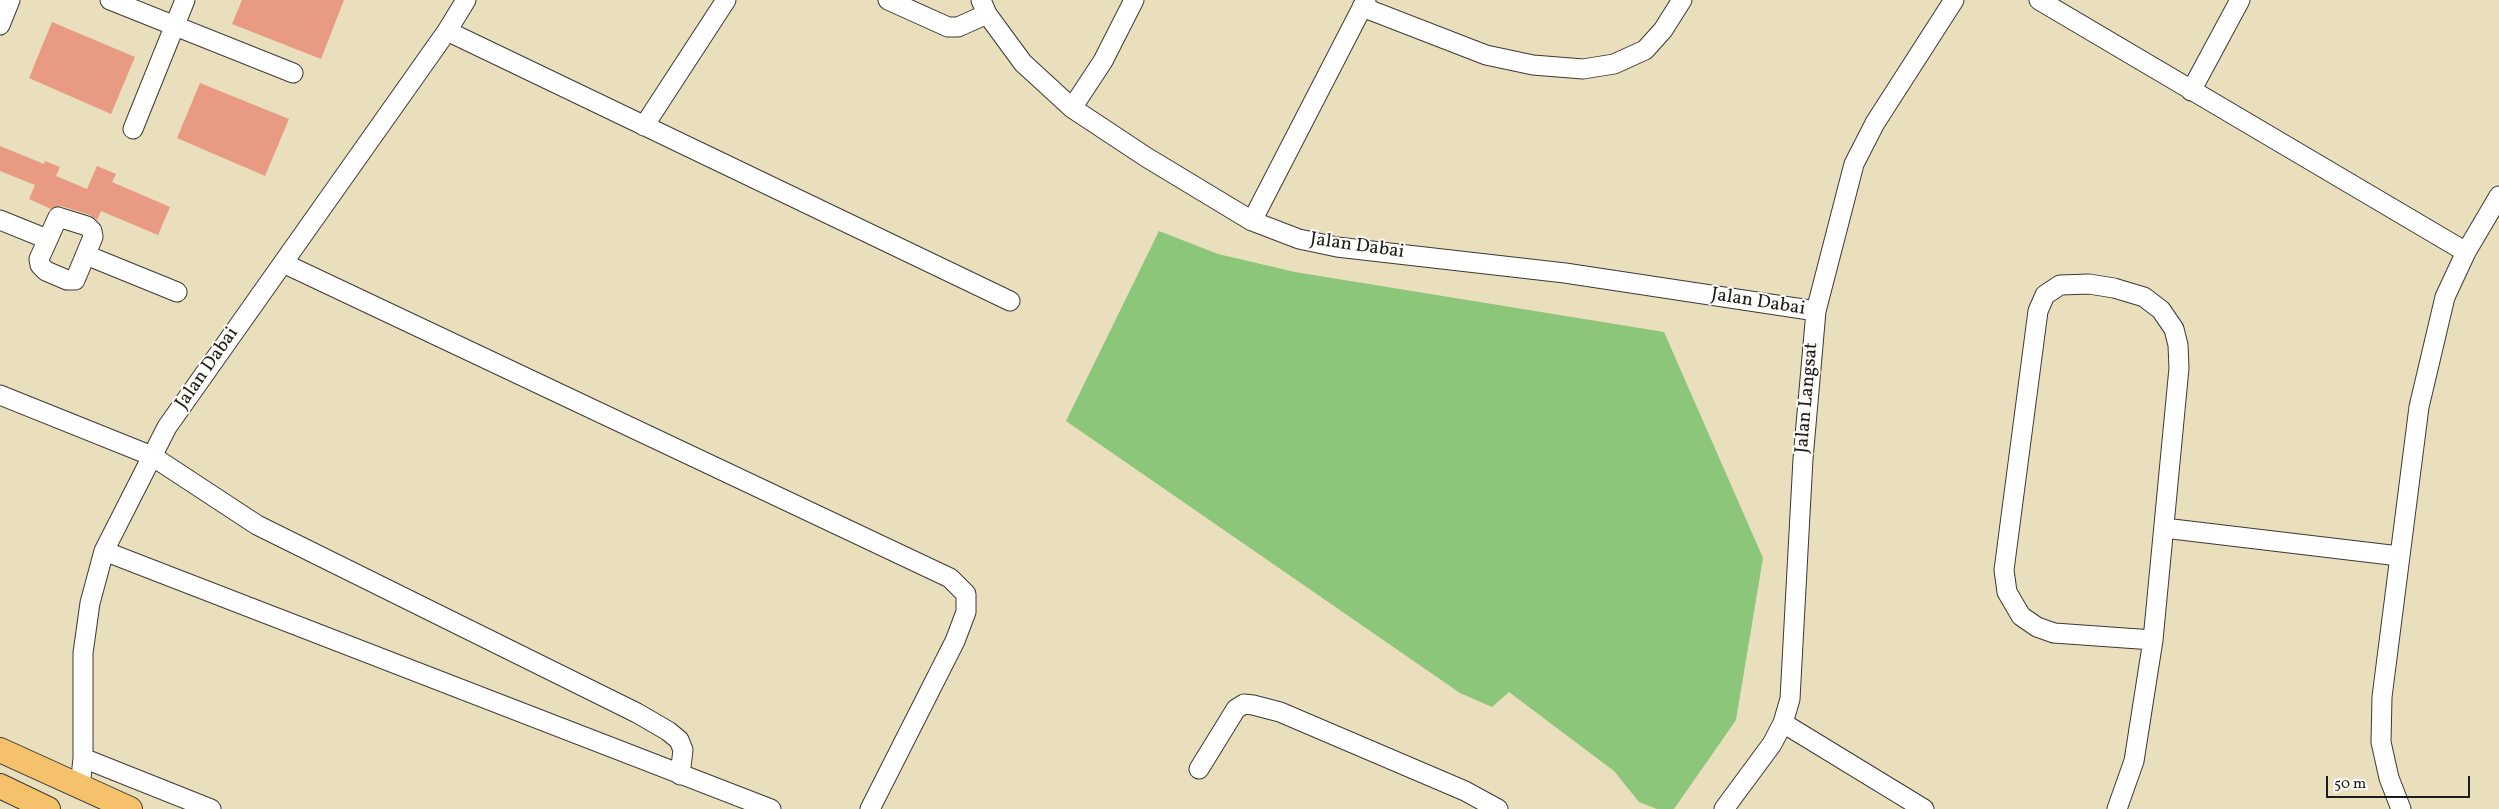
<!DOCTYPE html>
<html>
<head>
<meta charset="utf-8">
<style>
  body { margin:0 }
  #map { position:relative; width:2499px; height:809px; overflow:hidden; background:#e9dfbc; font-family:Vollkorn,serif }
  canvas { display:block }
  .scale { position:absolute; left:2326px; top:776px; width:144px; height:22px; box-sizing:border-box; border:2px solid #1c1c1c; border-top:0; padding-left:6px; font-size:15px; line-height:18px; white-space:nowrap; color:#1c1c1c; -webkit-text-stroke:4px #fdfcf7; paint-order:stroke }
</style>
</head>
<body>
<div id="map">
<canvas width="2499" height="809"></canvas>
<div class="scale">50 m</div>
</div>
<script>
const g = document.querySelector('canvas').getContext('2d');
g.lineJoin = 'round';
function fill(path, color) { g.fillStyle = color; g.fill(path, 'evenodd'); }
const shape = rows => new Path2D(rows.map(r => 'M' + r).join(''));
function strokePath(path, color, width, dash) { g.strokeStyle = color; g.lineWidth = width; g.lineCap = dash ? 'butt' : 'round'; g.setLineDash(dash || []); g.stroke(path); }
function drawText(font, color, halo, rows, align = 'center') {
  g.font = font + ' Vollkorn,serif'; g.lineWidth = 4; g.setLineDash([]); g.textBaseline = 'middle'; g.strokeStyle = halo; g.fillStyle = color; for (const [text, x, y, turn = 0] of rows) {
    g.save(); g.translate(x, y); g.rotate((+turn || 0) * Math.PI / 180); g.textAlign = isNaN(turn) ? turn : align; if (halo) g.strokeText(text, 0, 0); g.fillText(text, 0, 0); g.restore();
  }
}
fill(shape([
  [1159,231,1218,254,1295,272,1664,332,1763,558,1736,720,1674,809,1657,809,1639,802,1614,771,1509,692,1492,707,1460,693,1066,421]
]), '#8cc67a');
fill(shape([
  [242,0,344,0,321,59,232,24],
  [52,22,135,57,111,114,29,78],
  [200,83,289,119,265,176,177,138],
  [0,146,44,164,45,161,60,167,56,176,87,189,97,166,116,174,112,182,170,207,158,235,101,211,97,220,90,215,61,206,51,209,29,199,35,185,0,171]
]), '#e89a82');
const minor = shape([
  [110,0,293,73],
  [888,0,948,27,958,27,987,14],
  [981,0,987,14,1023,63,1072,108,1146,157,1252,221,1299,239,1337,247,1565,273,1816,311],
  [2039,0,2466,252],
  [1362,7,1486,55,1533,65,1583,69,1614,64,1645,50,1663,30,1682,0],
  [0,25,10,0],
  [447,31,1010,301],
  [2191,91,2240,0],
  [1072,108,1103,61,1134,0],
  [644,126,726,0],
  [133,129,185,0],
  [58,217,87,226,92,231,93,237,75,280,67,280,46,271,40,265,39,259,58,217],
  [0,220,47,239],
  [1252,221,1366,0],
  [86,255,177,292],
  [283,263,950,578,966,594,966,612,955,641,870,809],
  [0,395,152,456,257,525,637,713,668,731,679,740,683,750,680,775],
  [2164,528,2399,556],
  [104,551,771,809],
  [1783,723,1924,809],
  [83,758,211,809],
  [1199,769,1236,709,1244,704,1253,705,1280,712,1465,791,1498,809],
  [80,788,83,758,83,653,90,603,104,551,167,427,447,31,466,0],
  [1724,809,1772,744,1783,723,1790,699,1803,459,1816,311,1854,164,1875,123,1954,0],
  [2117,809,2134,761,2153,640,2179,368,2178,345,2174,329,2161,310,2144,297,2114,288,2089,284,2060,285,2045,295,2038,311,2004,570,2007,592,2021,616,2037,627,2054,633,2153,640],
  [2401,809,2389,778,2381,742,2382,697,2419,407,2445,297,2466,252,2499,196]
]);
const major = shape([
  [0,750,130,809],
  [0,786,48,809]
]);
strokePath(minor, '#3b3934', 21);
strokePath(major, '#3b3934', 26);
strokePath(minor, '#fff', 19);
strokePath(major, '#f5c16b', 24);
drawText('19px', '#1c1c1c', '#fdfcf7', [
  ["Jalan Dabai",1357,247,8],
  ["Jalan Dabai",1758,303,9],
  ["Jalan Dabai",208,369,-55],
  ["Jalan Langsat",1808,398,-85]
]);
</script>
</body>
</html>
